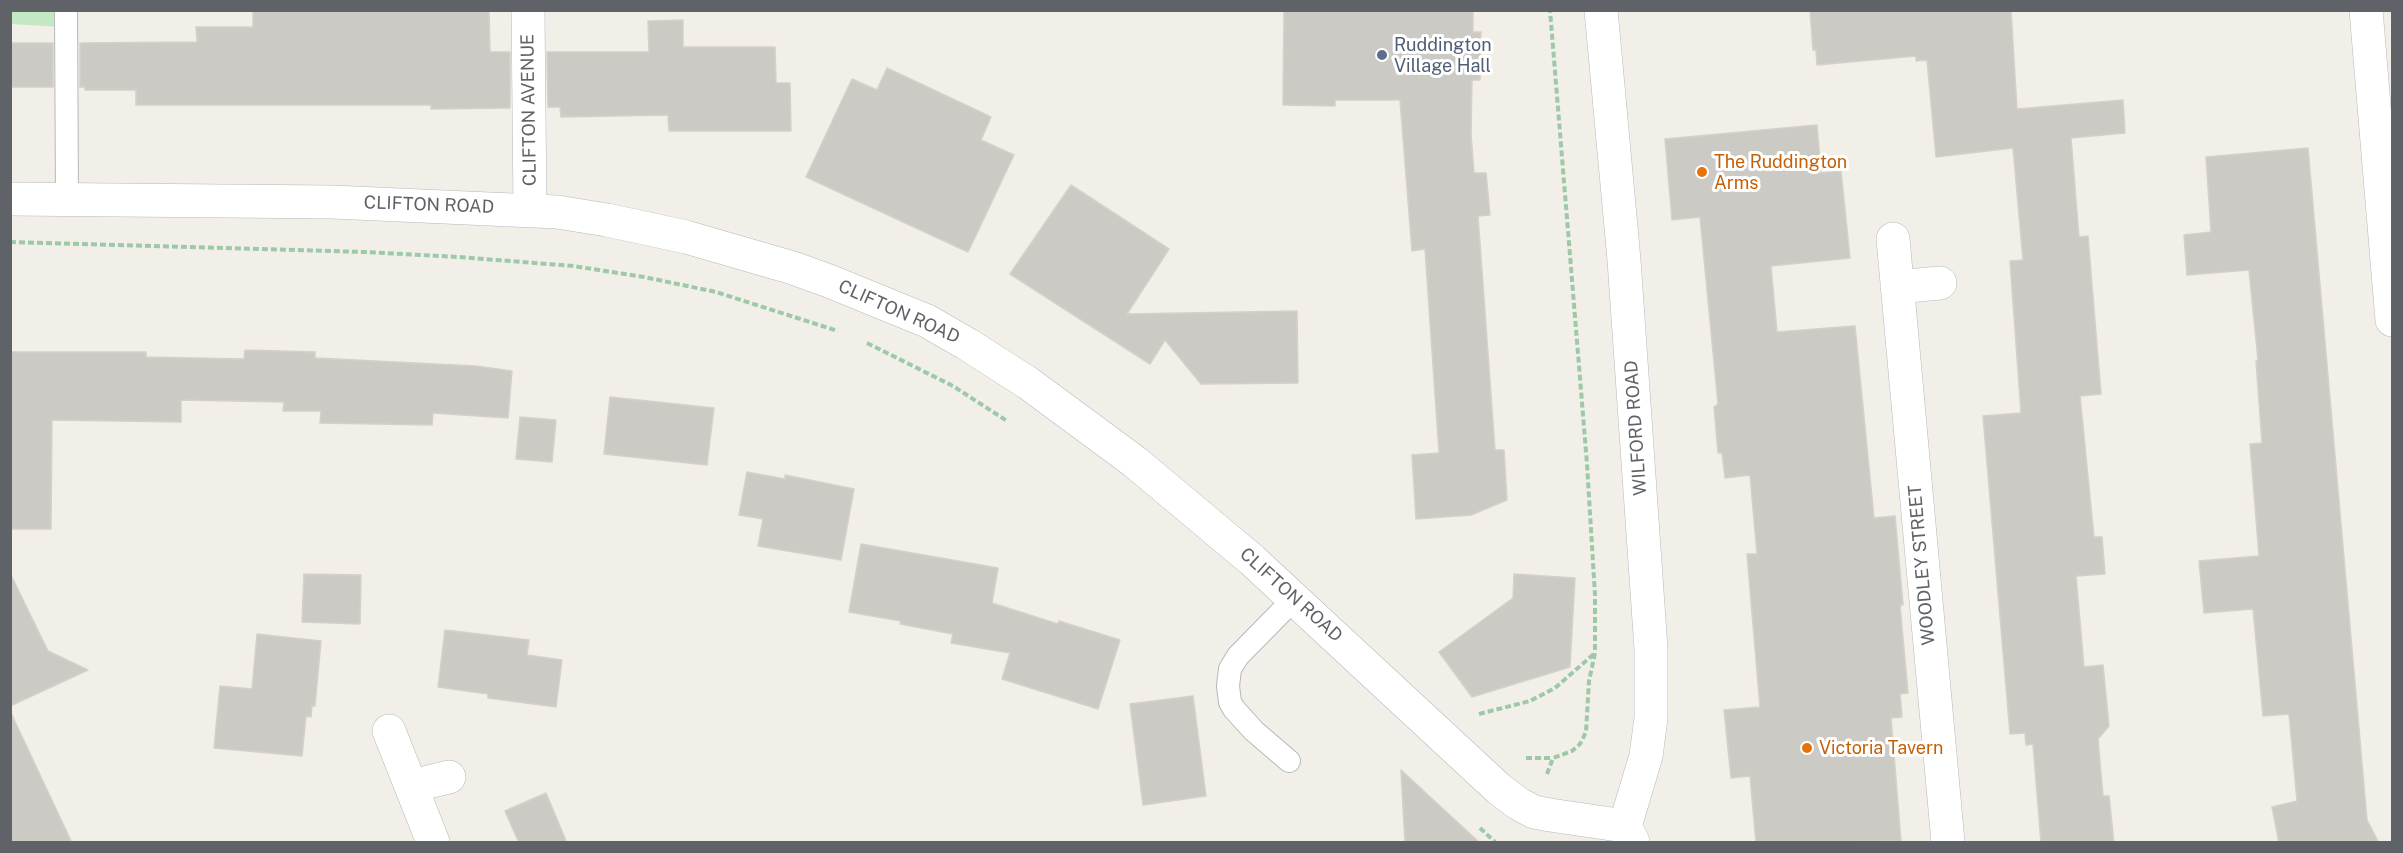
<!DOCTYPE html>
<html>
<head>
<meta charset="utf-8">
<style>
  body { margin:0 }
  #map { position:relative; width:2403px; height:853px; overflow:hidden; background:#f1efe8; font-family:"Public Sans",sans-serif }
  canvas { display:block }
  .frame { position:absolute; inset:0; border:12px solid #5f6368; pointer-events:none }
</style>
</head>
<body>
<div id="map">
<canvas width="2403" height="853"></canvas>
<div class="frame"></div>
</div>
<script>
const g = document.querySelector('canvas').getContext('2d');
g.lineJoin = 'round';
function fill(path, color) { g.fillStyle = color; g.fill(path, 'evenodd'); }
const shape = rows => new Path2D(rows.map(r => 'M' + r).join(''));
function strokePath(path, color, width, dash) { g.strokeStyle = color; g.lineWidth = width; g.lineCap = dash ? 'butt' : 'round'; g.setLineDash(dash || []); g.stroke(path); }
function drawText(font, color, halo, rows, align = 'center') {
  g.font = font + ' "Public Sans",sans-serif'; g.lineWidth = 6; g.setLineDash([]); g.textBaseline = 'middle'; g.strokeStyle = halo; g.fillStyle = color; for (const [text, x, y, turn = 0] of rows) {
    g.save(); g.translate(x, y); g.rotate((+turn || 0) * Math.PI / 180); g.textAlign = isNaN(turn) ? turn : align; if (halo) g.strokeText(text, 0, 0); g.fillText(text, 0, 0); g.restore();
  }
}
fill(shape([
  [10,11,61,11,61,27,11,24]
]), '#c5e8c4');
const building = shape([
  [253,10,489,10,490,52,510,52,510,108,431,109,431,105,136,105,136,90,85,90,85,87,80,87,80,43,197,42,196,27,253,27,253,10],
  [1284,10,1473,10,1473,32,1481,32,1480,80,1472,80,1471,134,1474,173,1486,173,1490,215,1478,216,1495,450,1504,450,1507,500,1471,515,1416,519,1412,455,1439,453,1425,249,1412,251,1400,100,1335,100,1335,106,1283,105,1284,10],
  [1810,10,2011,10,2017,109,2123,100,2125,133,2071,138,2079,237,2088,236,2101,394,2080,396,2094,537,2102,537,2105,574,2076,576,2084,667,2103,665,2109,726,2098,739,2103,796,2109,796,2114,843,2041,843,2033,744,2026,745,2025,733,2010,734,1983,416,2021,413,2010,261,2023,260,2013,148,1936,157,1927,60,1916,61,1916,56,1817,65,1816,50,1813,50,1810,10],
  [683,20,683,47,775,47,776,83,790,83,791,131,669,131,668,115,561,117,560,107,548,107,547,52,649,52,648,21,683,20],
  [10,43,53,43,53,87,10,87,10,43],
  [887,68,991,117,981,140,1014,155,968,252,806,177,852,79,877,90,887,68],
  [1817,125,1821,173,1841,171,1850,258,1771,266,1777,332,1855,326,1874,518,1895,516,1903,605,1900,605,1908,693,1900,694,1902,717,1891,718,1901,841,1756,843,1750,776,1731,778,1724,710,1760,707,1747,554,1757,554,1750,475,1725,478,1722,453,1718,453,1714,407,1718,404,1716,383,1700,217,1672,220,1665,139,1817,125],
  [2308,148,2367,820,2379,843,2279,843,2272,807,2297,801,2289,714,2263,716,2253,609,2204,613,2199,561,2259,556,2250,444,2262,443,2256,361,2258,360,2249,270,2187,275,2184,235,2211,232,2206,157,2308,148],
  [1071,185,1169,249,1127,314,1297,311,1298,383,1201,384,1165,340,1150,364,1010,274,1071,185],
  [245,350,315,352,315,358,476,366,512,371,508,418,433,413,432,425,320,423,321,411,283,411,284,402,181,400,181,422,52,420,51,529,10,529,10,352,146,352,146,357,244,359,245,350],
  [610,397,714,408,707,465,604,454,610,397],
  [520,417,556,420,552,462,516,459,520,417],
  [747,472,785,479,785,475,854,489,841,560,758,546,763,519,739,515,747,472],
  [861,544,998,568,992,603,1058,624,1059,621,1120,640,1098,709,1002,679,1010,653,951,643,953,634,900,624,901,621,849,612,861,544],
  [10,573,48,651,88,670,10,706,10,573],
  [304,574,361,575,360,624,302,622,304,574],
  [1514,574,1575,578,1570,667,1472,697,1439,652,1513,598,1514,574],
  [445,630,529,640,527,655,562,660,556,707,488,698,488,694,438,687,445,630],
  [257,634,321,641,315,706,312,706,311,717,306,716,302,756,214,748,220,686,252,689,257,634],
  [1193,696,1206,796,1143,805,1130,704,1193,696],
  [10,711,72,843,10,843,10,711],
  [1401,770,1480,843,1405,843,1401,770],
  [546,793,567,843,519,843,505,811,546,793]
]);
fill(building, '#cccac5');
strokePath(building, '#d6d1c6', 1.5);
const service = shape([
  [66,10,67,201],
  [1289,761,1254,731,1234,709,1230,702,1228,686,1230,669,1238,656,1294,599]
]);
const minor = shape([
  [528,10,530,209],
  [2366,10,2392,320],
  [1893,239,1948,842],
  [1897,287,1940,283],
  [389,731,433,842],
  [412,789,428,782,449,777]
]);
const tertiary = shape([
  [10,199,332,202,557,212,607,220,686,237,793,268,829,281,927,321,967,344,1028,383,1135,462,1252,560,1499,789,1519,804,1534,812,1550,815,1625,826]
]);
const secondary = shape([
  [1601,10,1624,260,1651,649,1651,718,1646,756,1625,826,1633,842]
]);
strokePath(service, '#b5b8bc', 24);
strokePath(minor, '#b5b8bc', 34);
strokePath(tertiary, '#b5b8bc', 34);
strokePath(secondary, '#b6babf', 34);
strokePath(shape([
  [10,242,365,252,459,257,573,266,644,277,716,292,838,331],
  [867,343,953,386,1007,421],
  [1479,714,1530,701,1555,688,1595,653],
  [1526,758,1553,758],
  [1547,774,1553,758,1572,751,1580,744,1586,732,1589,681,1595,653,1595,595,1587,464,1550,10],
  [1480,828,1495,842]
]), '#9dc9a9', 4, [6, 3]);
strokePath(service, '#fff', 22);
strokePath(minor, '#fff', 33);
strokePath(tertiary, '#fff', 33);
strokePath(secondary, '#fff', 33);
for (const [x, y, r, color] of [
  [1382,55,6,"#5c6f8a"],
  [1702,172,6,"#e8710a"],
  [1807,748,6,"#e8710a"]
]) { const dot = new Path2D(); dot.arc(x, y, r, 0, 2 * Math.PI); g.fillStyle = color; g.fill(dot); strokePath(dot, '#fff', 2); }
drawText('18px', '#4e5e75', '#fff', [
  ["Ruddington",1394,45],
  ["Village Hall",1394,66]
], 'left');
drawText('18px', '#5f6368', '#fff', [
  ["CLIFTON AVENUE",529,110,-91],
  ["CLIFTON ROAD",429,205,2],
  ["CLIFTON ROAD",899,312,24],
  ["WILFORD ROAD",1636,428,-94],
  ["WOODLEY STREET",1922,565,-95],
  ["CLIFTON ROAD",1291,595,42]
]);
drawText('18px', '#c56008', '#fff', [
  ["The Ruddington",1714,162],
  ["Arms",1714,183],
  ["Victoria Tavern",1819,748]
], 'left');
</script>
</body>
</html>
